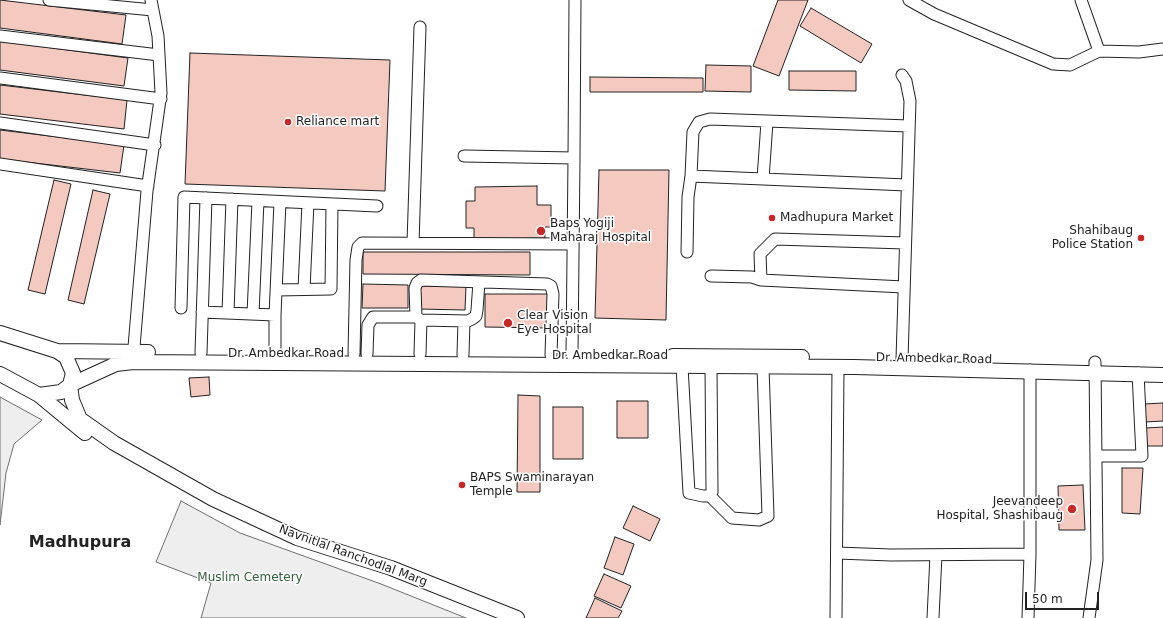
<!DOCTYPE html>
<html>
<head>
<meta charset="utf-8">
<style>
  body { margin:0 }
  #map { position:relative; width:1163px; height:618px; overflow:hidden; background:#fff; font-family:"DejaVu Sans",sans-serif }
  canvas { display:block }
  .scale { position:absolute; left:1025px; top:592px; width:74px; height:18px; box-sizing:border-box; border:2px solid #222; border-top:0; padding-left:5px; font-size:12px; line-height:14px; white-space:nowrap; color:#222; -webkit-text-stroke:3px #fff; paint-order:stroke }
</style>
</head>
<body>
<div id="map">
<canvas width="1163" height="618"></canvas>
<div class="scale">50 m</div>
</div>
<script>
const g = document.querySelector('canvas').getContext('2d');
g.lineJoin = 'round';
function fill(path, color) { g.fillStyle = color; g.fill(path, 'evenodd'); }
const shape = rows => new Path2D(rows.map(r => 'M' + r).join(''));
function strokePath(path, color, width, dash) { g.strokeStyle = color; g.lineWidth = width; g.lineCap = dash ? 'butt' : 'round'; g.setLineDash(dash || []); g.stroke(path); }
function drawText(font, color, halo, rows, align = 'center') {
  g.font = font + ' "DejaVu Sans",sans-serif'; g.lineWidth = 3; g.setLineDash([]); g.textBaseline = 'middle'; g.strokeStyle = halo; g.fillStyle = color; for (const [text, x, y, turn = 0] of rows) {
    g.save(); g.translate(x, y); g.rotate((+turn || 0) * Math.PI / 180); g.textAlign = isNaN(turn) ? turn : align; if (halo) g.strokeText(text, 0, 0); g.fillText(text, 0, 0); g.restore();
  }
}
const green = shape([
  [0,397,42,420,14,444,6,473,0,525,0,397],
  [181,501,240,533,381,584,466,618,201,618,211,583,156,562,181,501]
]);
fill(green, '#eee');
strokePath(green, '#6f6f6f', 1);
const building = shape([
  [0,0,126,15,122,44,0,28,0,0],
  [778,0,808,0,779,76,753,66,778,0],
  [811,8,872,44,861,63,800,26,811,8],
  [0,41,128,58,124,86,0,70,0,41],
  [190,53,390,60,385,191,185,184,190,53],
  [706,65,751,66,751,92,705,91,706,65],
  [789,71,856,71,856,91,789,90,789,71],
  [590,77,703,78,703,92,590,92,590,77],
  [0,85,127,100,124,129,0,114,0,85],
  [0,130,124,145,120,173,0,159,0,130],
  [599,170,669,170,666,320,595,318,599,170],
  [54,180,71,184,45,294,28,290,54,180],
  [537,186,537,205,551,205,551,227,545,227,545,238,474,239,474,228,466,228,466,201,475,201,475,187,537,186],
  [93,190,110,194,84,304,68,300,93,190],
  [363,252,530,252,530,275,363,274,363,252],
  [363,284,408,285,408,308,362,308,363,284],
  [420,286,466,286,465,310,419,309,420,286],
  [485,294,548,294,549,328,485,327,485,294],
  [209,377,210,395,191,397,189,378,209,377],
  [518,395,540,396,540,492,517,492,518,395],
  [617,401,648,401,648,438,617,438,617,401],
  [1163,403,1163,421,1145,422,1144,404,1163,403],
  [553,407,583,407,583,459,553,459,553,407],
  [1163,427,1163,446,1147,446,1146,428,1163,427],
  [1122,468,1143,468,1140,514,1122,513,1122,468],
  [1083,485,1085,530,1059,530,1058,486,1083,485],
  [633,506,660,519,650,541,623,528,633,506],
  [615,537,634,544,623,575,604,568,615,537],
  [604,574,631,586,621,608,594,596,604,574],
  [595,598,622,611,618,618,586,618,595,598]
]);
fill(building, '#f3c9c0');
strokePath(building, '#222', 1);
const minor = shape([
  [49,0,153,10],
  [909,0,934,14,1053,64,1070,65,1099,51,1139,52,1163,49],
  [1081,0,1099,51],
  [0,36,159,55],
  [902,75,906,81,910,101,902,359],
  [0,78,161,99],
  [0,123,155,145],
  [464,156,574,158,572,355],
  [574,158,575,0],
  [0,164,148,186],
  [691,176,907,185],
  [763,179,767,122],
  [413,243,420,27],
  [687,252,688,197,691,176,693,132,699,122,710,119,909,126],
  [711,276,752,277,761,280],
  [479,282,477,310,476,316,472,319,468,321,421,320,416,317,415,288,417,283,421,280,547,284,551,286,553,294,551,355],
  [904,287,761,280,760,254,775,239,905,243],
  [304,289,308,203],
  [277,290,331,289,332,204],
  [181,308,184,197,377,206],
  [202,312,275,315],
  [228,313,232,199],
  [253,314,258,201],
  [201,353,206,198],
  [275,354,275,315,280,202],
  [354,354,356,260,358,247,362,243,573,244],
  [367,354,368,325,373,317,416,317],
  [420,354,421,320],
  [463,355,464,321],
  [133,359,147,191,161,93,158,36,151,0],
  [682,366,689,493,703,496,710,496,712,492,711,366],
  [1096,456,1142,456,1138,373],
  [710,496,732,518,759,520,768,516,763,367],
  [837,553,891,555,1030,554,1030,370],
  [836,618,838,367],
  [933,618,936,555],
  [1028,618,1030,554],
  [1089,618,1097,560,1095,362]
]);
const major = shape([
  [0,333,57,351,66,357,73,373,70,385,61,392,39,395,0,374],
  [57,351,148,352],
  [673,356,802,357],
  [39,395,85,433],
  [517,618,391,568,297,538,213,499,114,443,80,419,72,400,70,385,116,364,133,362,854,367,1163,375]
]);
strokePath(minor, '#222', 13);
strokePath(major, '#222', 16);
strokePath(minor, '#fff', 11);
strokePath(major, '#fff', 14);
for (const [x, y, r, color] of [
  [288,122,4,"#c62828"],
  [772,218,4,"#c62828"],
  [541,231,5,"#c62828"],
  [1141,238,4,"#c62828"],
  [508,323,5,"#c62828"],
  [462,485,4,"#c62828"],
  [1072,509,5,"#c62828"]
]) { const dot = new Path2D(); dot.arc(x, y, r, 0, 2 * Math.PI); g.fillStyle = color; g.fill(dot); strokePath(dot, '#fff', 1.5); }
drawText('12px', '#222', '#fff', [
  ["Reliance mart",296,122],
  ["Madhupura Market",780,218],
  ["Baps Yogiji",550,224],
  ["Maharaj Hospital",550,238],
  ["Shahibaug",1133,231,"right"],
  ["Police Station",1133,245,"right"],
  ["Clear Vision",517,316],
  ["Eye Hospital",517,330],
  ["BAPS Swaminarayan",470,478],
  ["Temple",470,492],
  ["Jeevandeep",1063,502,"right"],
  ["Hospital, Shashibaug",1063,516,"right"]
], 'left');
drawText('12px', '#222', '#fff', [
  ["Dr. Ambedkar Road",286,354],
  ["Dr. Ambedkar Road",610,356],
  ["Dr. Ambedkar Road",934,359,1],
  ["Navnitlal Ranchodlal Marg",353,556,20]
]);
drawText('12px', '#2f5e38', '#fff', [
  ["Muslim Cemetery",250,578]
]);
drawText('bold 16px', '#222', '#fff', [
  ["Madhupura",80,543]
]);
</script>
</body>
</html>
